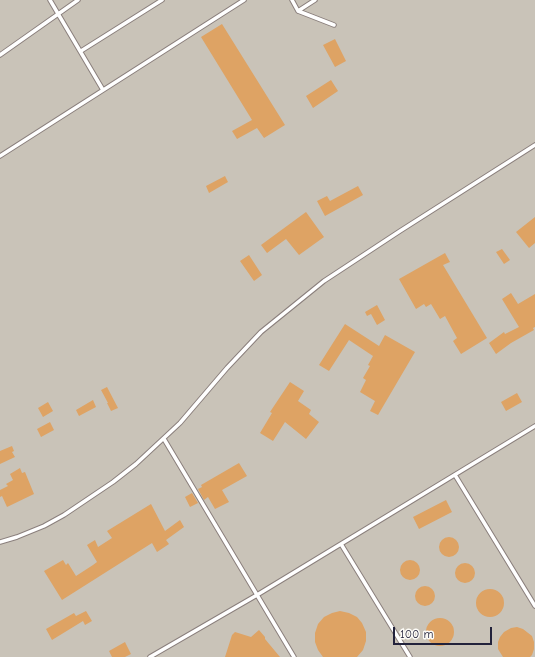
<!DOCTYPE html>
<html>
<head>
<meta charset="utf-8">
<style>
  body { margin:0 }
  #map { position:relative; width:535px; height:657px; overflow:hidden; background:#f3dcbe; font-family:"Comic Neue",sans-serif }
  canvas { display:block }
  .scale { position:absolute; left:393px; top:627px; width:99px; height:18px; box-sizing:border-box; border:2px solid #22223b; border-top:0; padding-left:5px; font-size:12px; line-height:14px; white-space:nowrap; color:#22223b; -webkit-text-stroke:3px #fdfcf7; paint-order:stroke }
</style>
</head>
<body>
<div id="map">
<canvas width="535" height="657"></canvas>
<div class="scale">100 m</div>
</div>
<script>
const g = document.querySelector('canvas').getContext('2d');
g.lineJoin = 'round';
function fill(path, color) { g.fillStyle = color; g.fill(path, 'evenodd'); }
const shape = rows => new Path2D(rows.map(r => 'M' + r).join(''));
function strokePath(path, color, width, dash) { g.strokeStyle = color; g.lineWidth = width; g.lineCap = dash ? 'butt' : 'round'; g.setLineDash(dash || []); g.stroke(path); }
fill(shape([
  [0,0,535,0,535,657,0,657]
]), '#c9c3b8');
fill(shape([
  [222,24,285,125,264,138,257,128,237,139,232,131,252,120,201,37],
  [335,39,346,61,335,67,323,45],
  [331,80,338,91,313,108,306,96],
  [225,176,228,182,209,193,206,186],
  [358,186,363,195,325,216,317,201,327,196,330,201],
  [306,212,324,237,299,255,286,239,267,253,261,245],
  [535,217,535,243,529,248,516,232],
  [502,249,510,260,504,264,496,252],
  [445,253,450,262,443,265,487,338,461,354,453,341,457,338,445,316,440,319,431,304,426,307,424,304,416,309,399,279],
  [249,255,262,275,254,281,240,261],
  [511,293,518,304,535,294,535,327,533,328,534,330,511,343,496,354,489,343,504,332,505,334,519,327,502,299],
  [377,305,385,320,377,325,371,314,367,316,365,312],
  [345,324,379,346,385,335,415,352,378,415,370,411,375,401,360,392,366,380,363,378,370,366,368,365,373,356,349,340,329,371,319,365],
  [290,382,304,391,298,401,311,410,309,414,319,422,306,439,285,422,273,441,260,433,272,413,270,412],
  [107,387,118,408,111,411,107,403,108,403,101,390],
  [517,393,522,402,506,411,501,402],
  [93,400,96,407,79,416,76,410],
  [48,402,53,411,43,417,38,408],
  [50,422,54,430,41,437,37,429],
  [12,446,14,451,12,452,15,457,0,464,0,451],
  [239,463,247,476,222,490,229,502,215,509,208,497,204,500,198,489,202,487,201,485],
  [20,468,22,473,25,472,34,494,7,507,2,496,0,497,0,490,8,486,6,484,13,480,10,474],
  [192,493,198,503,190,507,185,497],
  [446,500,452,512,419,529,413,517],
  [151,504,165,531,180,520,184,527,166,540,169,544,157,552,152,543,62,600,44,571,63,560,66,565,68,563,76,576,93,565,97,562,87,545,95,540,98,547,112,538,107,531],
  '439 547a10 10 0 1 1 20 0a10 10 0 1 1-20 0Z',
  '400 570a10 10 0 1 1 20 0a10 10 0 1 1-20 0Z',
  '455 573a10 10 0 1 1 20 0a10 10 0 1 1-20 0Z',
  '415 596a10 10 0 1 1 20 0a10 10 0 1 1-20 0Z',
  '476 603a14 14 0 1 1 28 0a14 14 0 1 1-28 0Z',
  [86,611,92,621,85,625,83,621,52,640,46,629,74,613,76,616],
  [340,611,349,613,357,617,362,623,366,632,366,641,363,650,357,657,323,657,318,650,315,642,315,633,318,624,324,617,332,613],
  '426 632a14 14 0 1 1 28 0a14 14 0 1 1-28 0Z',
  [517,627,523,629,532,636,534,642,534,649,532,655,530,657,503,657,498,649,498,642,500,637,504,632,511,628],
  [259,630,265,637,265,639,280,657,225,657,232,635,235,632,251,637],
  [125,642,131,654,125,657,112,657,109,651]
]), '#dea364');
const service = shape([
  [50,0,103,90],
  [292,0,298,11,334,25],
  [298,11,315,0],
  [81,51,162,0],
  [0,55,78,0],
  [0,156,244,0],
  [164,439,294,657],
  [455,475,535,606],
  [0,542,17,537,44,526,64,515,113,482,136,464,180,423,227,368,261,332,324,281,400,231,535,145],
  [341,544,410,657],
  [150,657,257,595,535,426]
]);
strokePath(service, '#8a7f7c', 5.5);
strokePath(service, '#fff', 3.5);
</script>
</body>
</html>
